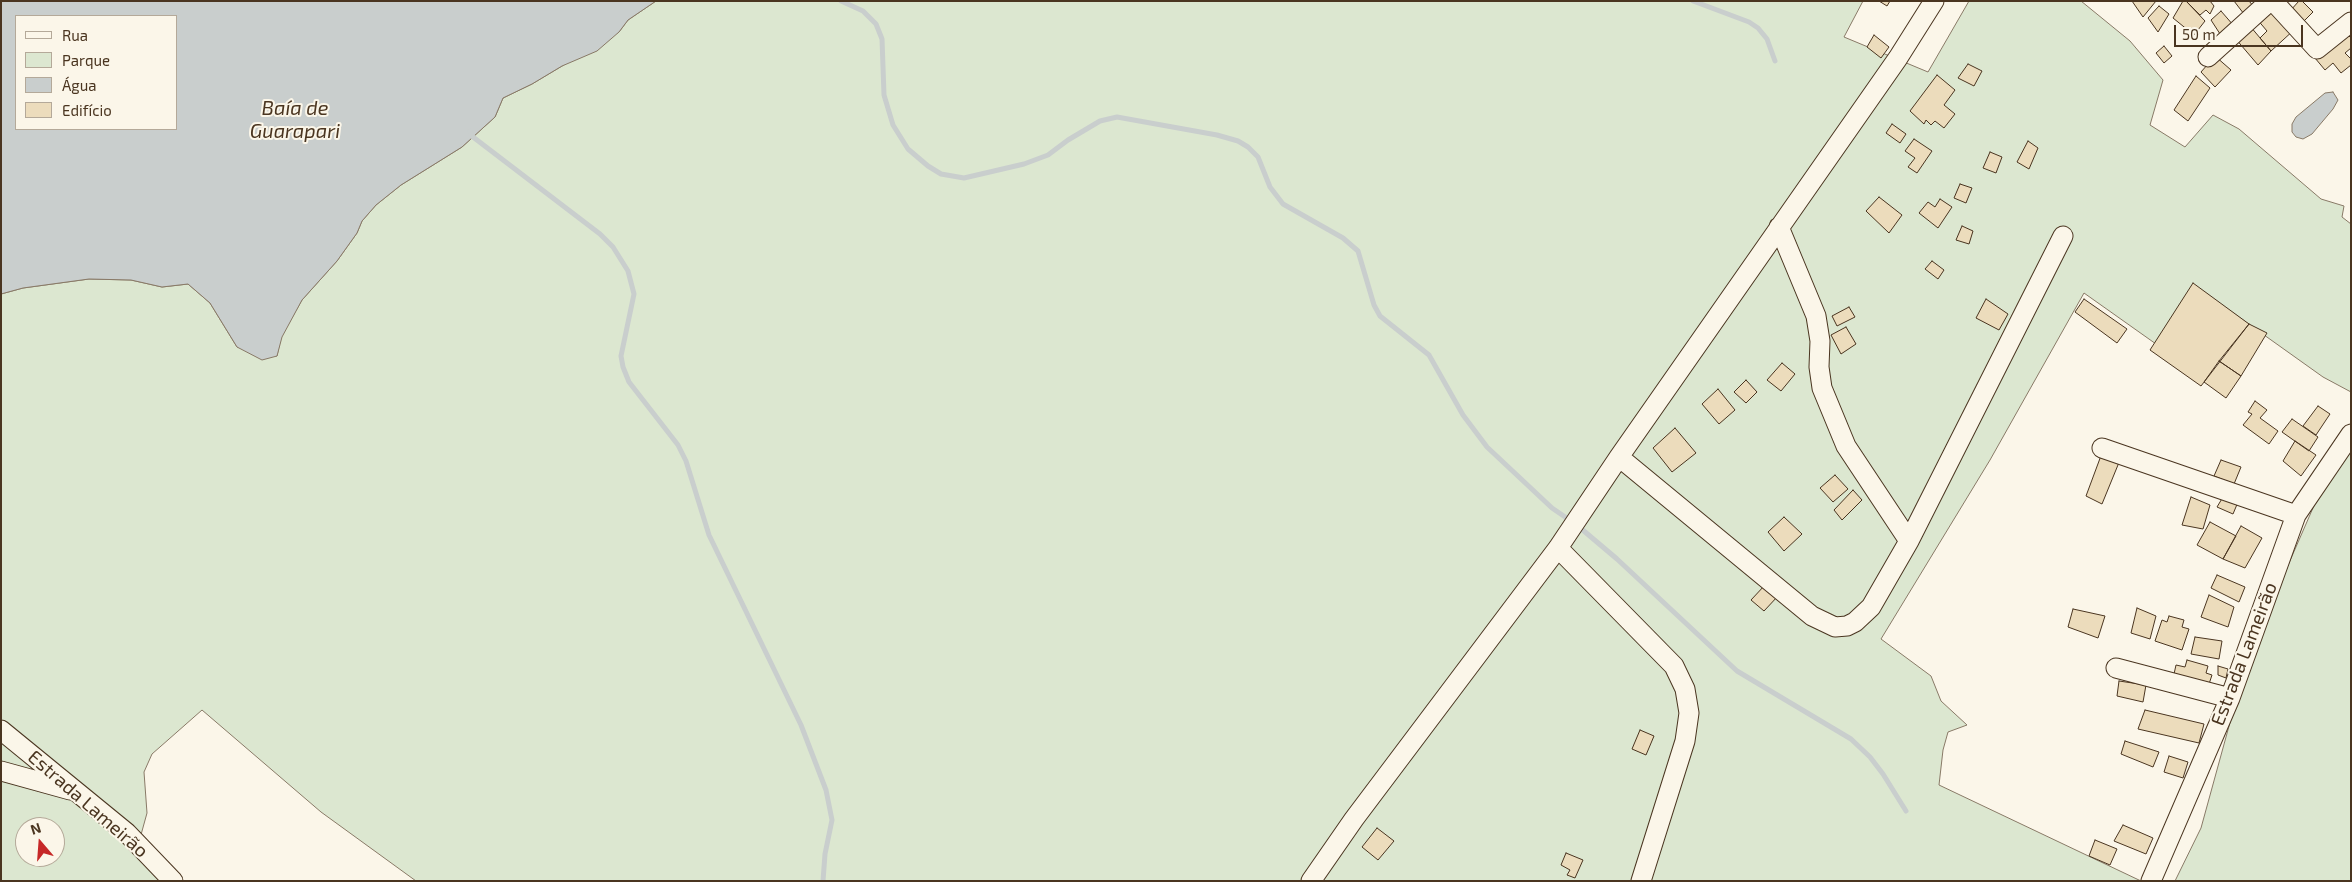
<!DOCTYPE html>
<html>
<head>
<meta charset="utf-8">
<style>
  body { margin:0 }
  #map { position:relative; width:2352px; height:882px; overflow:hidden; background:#fbf6e9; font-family:"Exo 2",sans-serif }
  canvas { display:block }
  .frame { position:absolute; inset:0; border:2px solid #4a3520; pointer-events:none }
  .legend { position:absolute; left:15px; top:15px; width:162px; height:115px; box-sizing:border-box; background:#fbf6e9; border:1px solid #b4a999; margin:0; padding:6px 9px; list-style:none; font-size:15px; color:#4a3520 }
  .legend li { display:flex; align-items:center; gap:10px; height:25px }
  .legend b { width:25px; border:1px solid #b4a999 }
  .north { position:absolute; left:15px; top:817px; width:50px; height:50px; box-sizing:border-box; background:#fbf6e9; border:1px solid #b4a999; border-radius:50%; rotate:342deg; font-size:14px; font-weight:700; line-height:20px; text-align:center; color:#4a3520 }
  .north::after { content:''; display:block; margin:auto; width:18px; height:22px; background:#c62828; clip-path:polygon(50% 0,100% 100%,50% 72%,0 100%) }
  .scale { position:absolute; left:2174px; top:25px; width:129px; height:22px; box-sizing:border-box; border:2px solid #4a3520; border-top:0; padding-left:6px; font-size:15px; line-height:18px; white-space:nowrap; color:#4a3520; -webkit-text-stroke:4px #fbf6e9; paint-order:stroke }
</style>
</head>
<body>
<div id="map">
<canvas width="2352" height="882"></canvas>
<div class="frame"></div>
<ul class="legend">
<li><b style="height:6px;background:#fbf6e9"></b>Rua</li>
<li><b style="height:14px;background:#dce7d0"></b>Parque</li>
<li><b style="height:14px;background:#c9cecd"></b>Água</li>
<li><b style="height:14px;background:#ecdcbc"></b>Edifício</li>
</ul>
<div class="north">N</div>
<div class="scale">50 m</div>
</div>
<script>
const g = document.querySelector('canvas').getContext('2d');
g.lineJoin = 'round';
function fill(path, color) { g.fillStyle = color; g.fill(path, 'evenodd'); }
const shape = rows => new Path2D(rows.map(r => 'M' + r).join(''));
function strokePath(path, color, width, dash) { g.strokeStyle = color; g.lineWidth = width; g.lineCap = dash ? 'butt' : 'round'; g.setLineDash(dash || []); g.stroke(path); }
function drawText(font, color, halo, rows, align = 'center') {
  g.font = font + ' "Exo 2",sans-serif'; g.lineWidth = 4; g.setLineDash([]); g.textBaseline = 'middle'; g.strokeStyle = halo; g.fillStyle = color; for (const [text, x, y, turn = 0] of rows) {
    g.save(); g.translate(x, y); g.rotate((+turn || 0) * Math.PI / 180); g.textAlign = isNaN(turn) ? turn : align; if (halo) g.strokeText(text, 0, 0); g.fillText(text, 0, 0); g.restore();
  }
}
const green = shape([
  [656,1,1863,1,1844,37,1928,72,1969,1,2081,1,2130,41,2163,80,2150,125,2185,147,2213,115,2239,129,2321,199,2344,206,2342,217,2351,224,2351,392,2323,377,2222,305,2180,361,2084,293,1990,460,1881,639,1931,676,1941,701,1967,725,1948,732,1943,750,1939,785,2141,881,416,881,321,812,202,710,152,754,144,772,147,813,139,842,172,881,1,881,1,294,23,288,89,279,131,280,162,287,188,284,210,303,237,347,277,356,281,337,302,300,337,261,357,233,362,221,376,205,401,185,462,147,495,117,503,98,532,84,619,32,628,20,656,1],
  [25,827,55,827,55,857,25,857,25,827],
  [2351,439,2351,881,2175,881,2201,828,2248,657,2316,501,2351,439]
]);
fill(green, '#dce7d0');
strokePath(green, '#887966', 1);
const water = shape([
  [1,1,656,1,628,20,619,32,597,51,562,66,532,84,503,98,495,117,462,147,401,185,376,205,362,221,357,233,337,261,302,300,282,337,277,356,262,360,237,347,210,303,188,284,162,287,131,280,89,279,23,288,1,294,1,1],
  [16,16,176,16,176,129,16,129,16,16],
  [2333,92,2338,100,2333,109,2312,134,2303,139,2296,137,2292,132,2292,124,2296,117,2325,93,2333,92]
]);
fill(water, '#c9cecd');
strokePath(water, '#887966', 1);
strokePath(shape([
  [841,1,863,11,876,24,882,39,884,95,893,125,908,149,928,166,941,174,964,178,1024,164,1048,155,1068,140,1100,121,1117,117,1217,135,1238,141,1248,147,1258,157,1270,187,1283,204,1343,238,1358,251,1374,305,1380,316,1429,355,1463,415,1487,447,1552,508,1571,521],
  [1693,1,1749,22,1758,28,1767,39,1775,61],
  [470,131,473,137,600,234,613,247,628,271,634,294,621,356,623,367,629,382,678,445,686,461,709,535,801,725,826,790,832,820,825,854,823,881],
  [1578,526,1617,559,1737,671,1851,739,1870,757,1883,774,1906,811]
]), '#c9cecd', 5);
const building = shape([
  [1879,1,1890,1,1887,6,1879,1],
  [2132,1,2156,1,2143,17,2132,1],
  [2183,1,2186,1,2205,21,2194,35,2173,18,2183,1],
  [2186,1,2210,1,2214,6,2210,14,2206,10,2200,15,2186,1],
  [2234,1,2249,1,2254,7,2244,14,2234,1],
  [2299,1,2302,1,2313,12,2301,24,2290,11,2299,1],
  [2270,5,2295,29,2271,51,2260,38,2267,31,2256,18,2270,5],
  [2159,6,2169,14,2158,32,2148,18,2159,6],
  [2221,11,2234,26,2222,37,2211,20,2221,11],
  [2250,26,2271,51,2258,65,2235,38,2250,26],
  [2345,32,2351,38,2351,48,2345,53,2351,59,2351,65,2341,73,2333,63,2325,70,2315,58,2345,32],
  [1874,35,1889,47,1881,58,1867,47,1874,35],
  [2164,46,2172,56,2164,63,2156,53,2164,46],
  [2215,56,2231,70,2215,87,2201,72,2215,56],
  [1968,64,1982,71,1974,86,1958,78,1968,64],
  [1937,75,1955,90,1944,105,1955,114,1944,128,1935,121,1931,125,1926,120,1924,124,1910,111,1937,75],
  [2196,76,2210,88,2188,121,2174,110,2196,76],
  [1892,124,1906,134,1900,143,1886,133,1892,124],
  [1914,139,1932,151,1917,173,1908,167,1915,158,1905,151,1914,139],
  [2028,141,2038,148,2029,169,2017,162,2028,141],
  [1990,152,2002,157,1996,173,1983,168,1990,152],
  [1960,184,1972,188,1966,203,1954,198,1960,184],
  [1879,197,1902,215,1889,233,1866,211,1879,197],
  [1940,199,1952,207,1938,228,1919,213,1928,202,1935,207,1940,199],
  [1962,226,1973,231,1969,244,1956,240,1962,226],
  [1932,261,1944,270,1938,279,1925,269,1932,261],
  [2193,283,2249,324,2201,386,2150,350,2193,283],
  [1986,299,2008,314,1999,330,1976,318,1986,299],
  [2084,299,2127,329,2117,343,2075,312,2084,299],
  [1849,307,1855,317,1837,326,1832,316,1849,307],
  [2249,324,2267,333,2241,376,2219,361,2249,324],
  [1846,327,1856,344,1841,354,1831,335,1846,327],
  [2219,361,2241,376,2226,398,2204,382,2219,361],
  [1782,363,1795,374,1781,391,1767,380,1782,363],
  [1746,380,1757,392,1746,403,1734,392,1746,380],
  [1718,389,1735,410,1719,424,1702,404,1718,389],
  [2255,401,2267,410,2260,418,2278,431,2269,444,2243,425,2252,414,2248,412,2255,401],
  [2318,406,2330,414,2316,435,2303,426,2318,406],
  [2292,419,2318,437,2309,451,2282,432,2292,419],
  [1675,428,1696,453,1672,472,1653,448,1675,428],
  [2295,441,2316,455,2301,476,2283,461,2295,441],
  [2102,453,2120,460,2102,504,2086,496,2102,453],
  [2221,460,2241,467,2234,484,2214,476,2221,460],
  [1835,475,1848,489,1833,502,1820,488,1835,475],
  [1853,490,1862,500,1842,520,1834,510,1853,490],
  [2191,497,2210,505,2203,529,2182,525,2191,497],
  [2223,497,2238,502,2233,514,2217,507,2223,497],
  [1784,517,1802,534,1784,551,1768,532,1784,517],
  [2210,522,2236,536,2223,559,2197,545,2210,522],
  [2241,526,2262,538,2245,568,2223,559,2241,526],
  [2217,575,2245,587,2239,602,2211,588,2217,575],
  [1765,585,1778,596,1764,611,1751,600,1765,585],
  [2209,595,2234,607,2228,627,2201,617,2209,595],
  [2137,608,2156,616,2150,639,2131,633,2137,608],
  [2073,609,2105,616,2098,638,2068,627,2073,609],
  [2169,616,2184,620,2182,627,2189,629,2182,650,2155,641,2162,620,2167,622,2169,616],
  [2195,637,2222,641,2219,659,2191,654,2195,637],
  [2187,660,2208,666,2206,673,2212,675,2209,684,2174,674,2176,665,2185,667,2187,660],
  [2218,666,2228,669,2226,678,2218,675,2218,666],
  [2119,681,2146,685,2143,702,2117,696,2119,681],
  [2145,710,2204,724,2199,743,2138,729,2145,710],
  [1640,730,1654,736,1646,755,1632,749,1640,730],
  [2125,741,2159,752,2153,767,2121,754,2125,741],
  [2169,756,2188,762,2183,778,2164,772,2169,756],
  [2123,825,2153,838,2146,854,2114,841,2123,825],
  [1377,828,1394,841,1378,860,1362,847,1377,828],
  [2095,840,2117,849,2110,865,2089,856,2095,840],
  [1566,853,1583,860,1575,878,1567,875,1570,870,1561,865,1566,853]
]);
fill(building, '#ecdcbc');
strokePath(building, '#4a3520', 1);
const minor = shape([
  [2273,1,2317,49,2351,22],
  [2208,57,2270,1],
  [1779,227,1816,316,1820,341,1819,367,1822,388,1846,446,1909,541],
  [2102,448,2296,515],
  [1619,457,1812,616,1835,627,1847,626,1855,622,1871,607,1909,541,2063,236],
  [1558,548,1674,666,1685,689,1689,713,1685,741,1641,881],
  [2116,668,2230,698],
  [1,730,127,833,173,881],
  [1,771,70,790],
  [1311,881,1354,819,1558,548,1619,457,1898,58,1934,1],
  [2151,881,2230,698,2296,515,2351,434]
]);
strokePath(minor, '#4a3520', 21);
strokePath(minor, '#fbf6e9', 19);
drawText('19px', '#4a3520', '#fbf6e9', [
  ["Estrada Lameirão",2244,654,-69],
  ["Estrada Lameirão",88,804,41]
]);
drawText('italic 20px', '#4a3520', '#fbf6e9', [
  ["Baía de",295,108],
  ["Guarapari",295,131]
]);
</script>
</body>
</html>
